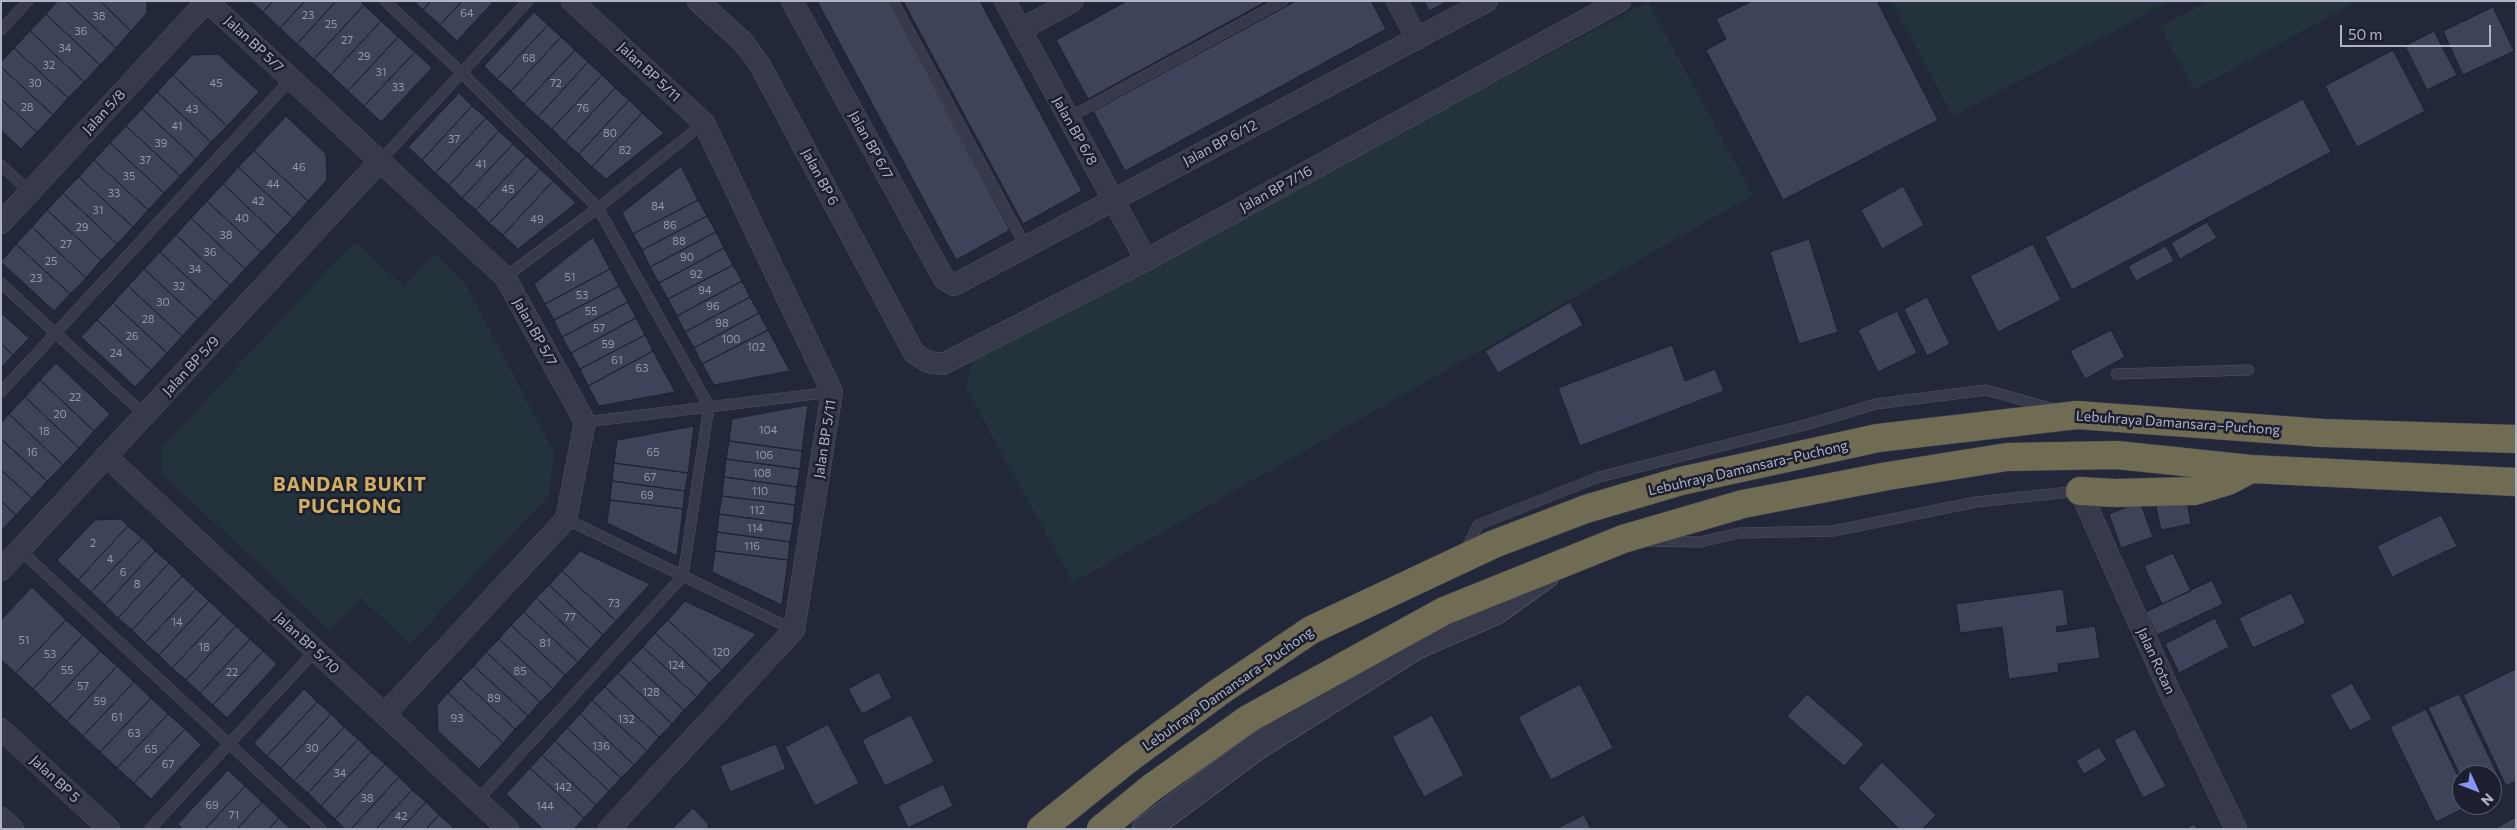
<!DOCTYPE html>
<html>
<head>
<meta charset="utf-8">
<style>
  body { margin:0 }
  #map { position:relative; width:2517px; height:830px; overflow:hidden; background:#23273a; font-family:Commissioner,sans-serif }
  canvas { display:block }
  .frame { position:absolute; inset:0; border:2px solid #b1b4c6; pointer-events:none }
  .north { position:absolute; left:2452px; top:765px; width:50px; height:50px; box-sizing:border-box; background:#1b1f2f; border:1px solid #575b6b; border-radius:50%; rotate:133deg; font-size:14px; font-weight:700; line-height:20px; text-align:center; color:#b1b4c6 }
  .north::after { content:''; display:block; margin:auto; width:18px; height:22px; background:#8796f6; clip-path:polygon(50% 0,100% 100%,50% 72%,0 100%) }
  .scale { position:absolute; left:2340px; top:25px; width:151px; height:22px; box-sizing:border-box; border:2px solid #b1b4c6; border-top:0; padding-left:6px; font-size:15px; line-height:18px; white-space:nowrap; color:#b1b4c6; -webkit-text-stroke:4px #1b1f2f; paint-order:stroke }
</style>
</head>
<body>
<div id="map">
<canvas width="2517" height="830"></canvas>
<div class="frame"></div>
<div class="north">N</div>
<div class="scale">50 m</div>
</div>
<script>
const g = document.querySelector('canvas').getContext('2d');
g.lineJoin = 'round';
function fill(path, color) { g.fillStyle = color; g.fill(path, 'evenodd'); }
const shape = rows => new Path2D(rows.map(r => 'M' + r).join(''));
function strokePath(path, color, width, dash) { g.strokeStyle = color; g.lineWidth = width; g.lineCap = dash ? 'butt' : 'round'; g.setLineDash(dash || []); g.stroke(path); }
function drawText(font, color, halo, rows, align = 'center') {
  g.font = font + ' Commissioner,sans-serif'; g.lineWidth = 5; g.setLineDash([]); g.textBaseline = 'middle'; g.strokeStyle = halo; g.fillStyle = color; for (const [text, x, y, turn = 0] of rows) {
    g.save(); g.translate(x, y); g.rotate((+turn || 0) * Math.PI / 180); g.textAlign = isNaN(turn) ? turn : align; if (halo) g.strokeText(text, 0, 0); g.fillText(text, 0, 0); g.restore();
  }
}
fill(shape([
  [1891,1,2171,1,1953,116],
  [2208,1,2358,1,2194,90,2160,27],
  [1648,2,1753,195,1073,583,966,388,973,357],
  [355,241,404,287,434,254,465,283,554,452,549,495,410,644,361,598,331,631,162,474,161,448]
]), '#24333b');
const building = shape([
  [58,1,66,1,116,48,100,65,46,14,58,1],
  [66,1,100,1,131,31,116,48,66,1],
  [100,1,147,1,147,13,131,31,100,1],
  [251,1,273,1,263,12,251,1],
  [273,1,305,1,280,28,263,12,273,1],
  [305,1,336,1,297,44,280,28,305,1],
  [336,1,360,1,364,5,314,59,297,44,336,1],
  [414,1,431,1,423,10,414,1],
  [431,1,462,1,440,25,423,10,431,1],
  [462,1,494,1,457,41,440,25,462,1],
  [817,1,888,1,1010,230,956,260,817,1],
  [903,1,980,1,1082,191,1023,224,903,1],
  [1127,1,1267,1,1088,99,1056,40,1127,1],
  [1296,1,1371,1,1386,29,1125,171,1093,111,1296,1],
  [1424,1,1448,1,1429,11,1424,1],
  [1752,1,1877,1,1938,120,1783,200,1706,50,1726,39,1716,19,1752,1],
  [364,5,381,21,331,75,314,59,364,5],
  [2493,7,2514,51,2463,75,2443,31,2493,7],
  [534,12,548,25,497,79,484,66,534,12],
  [46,14,100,65,84,82,30,31,46,14],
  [381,21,398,37,348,91,331,75,381,21],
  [548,25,561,37,511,91,497,79,548,25],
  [30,31,84,82,68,98,14,48,30,31],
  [2434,31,2457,75,2427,90,2405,46,2434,31],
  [398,37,415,52,364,106,348,91,398,37],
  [561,37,575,50,524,104,511,91,561,37],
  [14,48,68,98,53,115,1,67,1,62,14,48],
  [575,50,588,62,538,117,524,104,575,50],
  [2393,50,2425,111,2357,147,2325,86,2393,50],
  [415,52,432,68,381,122,364,106,415,52],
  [218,54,259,92,227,126,173,75,192,55,218,54],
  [588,62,602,75,552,129,538,117,588,62],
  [1,67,53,115,37,132,1,99,1,67],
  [173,75,227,126,211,142,157,92,173,75],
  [602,75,615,88,565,142,552,129,602,75],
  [615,88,629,100,579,154,565,142,615,88],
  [157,92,211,142,196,159,142,109,157,92],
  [459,93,472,106,422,160,408,147,459,93],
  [1,99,37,132,21,149,1,130,1,99],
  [2303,99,2331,152,2072,290,2045,237,2303,99],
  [629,100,642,113,592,167,579,154,629,100],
  [472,106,486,118,435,173,422,160,472,106],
  [142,109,196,159,180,176,126,126,142,109],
  [642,113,664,133,606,179,592,167,642,113],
  [286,116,326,154,327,180,308,201,254,151,286,116],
  [486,118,499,131,449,185,435,173,486,118],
  [126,126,180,176,164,193,110,143,126,126],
  [499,131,513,144,462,198,449,185,499,131],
  [110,143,164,193,148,210,94,160,110,143],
  [513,144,526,156,476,210,462,198,513,144],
  [254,151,308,201,293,218,238,167,254,151],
  [526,156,540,169,489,223,476,210,526,156],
  [94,160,148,210,133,227,79,177,94,160],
  [681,166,698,200,633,234,622,213,681,166],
  [238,167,293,218,277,235,223,184,238,167],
  [540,169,553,181,503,235,489,223,540,169],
  [79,177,133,227,117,244,63,193,79,177],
  [553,181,576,203,518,249,503,235,553,181],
  [223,184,277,235,261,252,207,201,223,184],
  [1903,186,1924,225,1882,249,1861,210,1903,186],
  [63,193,117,244,101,260,47,210,63,193],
  [698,200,707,216,642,250,633,234,698,200],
  [207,201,261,252,245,269,191,218,207,201],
  [47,210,101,260,86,278,32,227,47,210],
  [707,216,716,232,650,267,642,250,707,216],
  [191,218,245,269,230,285,176,235,191,218],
  [2207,222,2217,238,2180,259,2171,243,2207,222],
  [32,227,86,278,70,294,16,244,32,227],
  [716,232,724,248,659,283,650,267,716,232],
  [176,235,230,285,214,302,160,252,176,235],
  [593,237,610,269,545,304,534,284,593,237],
  [1809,239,1838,332,1799,344,1770,252,1809,239],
  [16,244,70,294,54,311,1,262,16,244],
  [2033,244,2061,300,1998,332,1970,276,2033,244],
  [2166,246,2174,261,2136,281,2128,266,2166,246],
  [724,248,733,265,668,299,659,283,724,248],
  [160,252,214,302,198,319,144,269,160,252],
  [733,265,742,281,677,316,668,299,733,265],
  [144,269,198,319,182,336,128,286,144,269],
  [610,269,619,286,554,320,545,304,610,269],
  [742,281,750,297,685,332,677,316,742,281],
  [128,286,182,336,167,353,113,303,128,286],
  [619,286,628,302,562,337,554,320,619,286],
  [750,297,759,313,694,348,685,332,750,297],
  [1927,297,1950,344,1927,356,1904,309,1927,297],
  [628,302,636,318,571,353,562,337,628,302],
  [1570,302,1583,325,1498,373,1485,351,1570,302],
  [113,303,167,353,151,370,97,320,113,303],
  [1897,311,1917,353,1878,372,1858,330,1897,311],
  [1,313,29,338,13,355,1,344,1,313],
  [759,313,768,330,702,364,694,348,759,313],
  [636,318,645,335,580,369,571,353,636,318],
  [97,320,151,370,135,387,81,337,97,320],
  [768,330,790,371,714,385,702,364,768,330],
  [2111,330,2125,357,2085,379,2070,351,2111,330],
  [645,335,653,351,588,386,580,369,645,335],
  [1,344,13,355,1,368,1,344],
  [1672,345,1685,381,1715,369,1724,391,1580,446,1558,388,1672,345],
  [653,351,675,392,599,406,588,386,653,351],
  [56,363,110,414,94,431,40,380,56,363],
  [40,380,94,431,79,448,25,397,40,380],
  [25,397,79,448,63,465,9,414,25,397],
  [808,405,802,451,729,441,732,419,808,405],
  [9,414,63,465,47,481,1,439,1,423,9,414],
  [694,426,688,473,614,463,617,440,694,426],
  [1,439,47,481,32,498,1,470,1,439],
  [729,441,802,451,800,469,726,459,729,441],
  [726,459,800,469,797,487,724,477,726,459],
  [614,463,688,473,685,491,612,481,614,463],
  [1,470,32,498,16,515,1,501,1,470],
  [724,477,797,487,795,505,722,496,724,477],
  [612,481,685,491,683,509,610,500,612,481],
  [722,496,795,505,793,524,719,514,722,496],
  [2186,496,2191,524,2161,530,2155,503,2186,496],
  [610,500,683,509,677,556,607,523,610,500],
  [1,501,16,515,1,531,1,501],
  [2140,502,2153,537,2121,548,2109,514,2140,502],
  [719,514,793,524,790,542,717,532,719,514],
  [2441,515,2457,546,2392,577,2377,546,2441,515],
  [121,519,128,526,78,580,57,560,95,520,121,519],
  [128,526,142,538,91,592,78,580,128,526],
  [717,532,790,542,788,560,715,551,717,532],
  [142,538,155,551,105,605,91,592,142,538],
  [155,551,169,563,118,618,105,605,155,551],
  [580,551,650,584,616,621,562,571,580,551],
  [715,551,788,560,782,605,712,572,715,551],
  [2173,553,2191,591,2162,604,2144,566,2173,553],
  [169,563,182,576,132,630,118,618,169,563],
  [562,571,616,621,603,635,549,585,562,571],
  [182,576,196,589,145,643,132,630,182,576],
  [2212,580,2223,604,2157,635,2146,612,2212,580],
  [549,585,603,635,590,649,536,598,549,585],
  [32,587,66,620,16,673,1,660,1,620,32,587],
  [196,589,209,601,159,655,145,643,196,589],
  [2063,589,2068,625,2056,627,2057,632,2095,626,2100,658,2058,664,2059,672,2009,679,2002,627,1960,633,1956,604,2063,589],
  [2291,593,2306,623,2253,648,2239,618,2291,593],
  [536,598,590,649,578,662,524,612,536,598],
  [209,601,223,614,172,668,159,655,209,601],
  [685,601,756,634,722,670,668,620,685,601],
  [524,612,578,662,565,675,511,625,524,612],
  [223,614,236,626,186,680,172,668,223,614],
  [2215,618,2229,647,2179,673,2165,644,2215,618],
  [66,620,83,635,33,689,16,673,66,620],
  [668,620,722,670,709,683,655,633,668,620],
  [511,625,565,675,553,689,499,639,511,625],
  [236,626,250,639,200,693,186,680,236,626],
  [655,633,709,683,697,697,643,647,655,633],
  [83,635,100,651,50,705,33,689,83,635],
  [250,639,263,651,213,705,200,693,250,639],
  [499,639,553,689,540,702,486,652,499,639],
  [643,647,697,697,684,710,630,660,643,647],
  [100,651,117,666,67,721,50,705,100,651],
  [263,651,277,664,227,718,213,705,263,651],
  [486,652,540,702,528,716,474,666,486,652],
  [630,660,684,710,672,724,618,673,630,660],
  [117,666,134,682,83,736,67,721,117,666],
  [474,666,528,716,515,729,461,679,474,666],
  [2516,669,2516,781,2506,786,2463,695,2516,669],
  [879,672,892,698,862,714,848,689,879,672],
  [618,673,672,724,659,737,605,687,618,673],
  [461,679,515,729,503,743,448,693,461,679],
  [134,682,151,698,100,752,83,736,134,682],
  [2352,683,2372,719,2350,731,2330,695,2352,683],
  [1580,684,1613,748,1551,780,1518,717,1580,684],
  [605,687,659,737,647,751,592,700,605,687],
  [304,689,317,702,267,756,254,743,304,689],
  [448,693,503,743,479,769,438,731,437,705,448,693],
  [1807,694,1864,744,1844,766,1787,716,1807,694],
  [2459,694,2503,786,2492,792,2492,775,2462,775,2462,779,2428,708,2459,694],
  [151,698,168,714,117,768,100,752,151,698],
  [592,700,647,751,634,765,580,714,592,700],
  [317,702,331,714,281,768,267,756,317,702],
  [2426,709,2462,785,2462,805,2470,805,2436,822,2390,727,2426,709],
  [168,714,185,729,134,783,117,768,168,714],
  [331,714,344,727,294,781,281,768,331,714],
  [580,714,634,765,621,778,567,728,580,714],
  [911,715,934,762,885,786,862,740,911,715],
  [1432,715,1464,775,1424,797,1392,737,1432,715],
  [828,724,859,783,815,806,785,747,828,724],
  [344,727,358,739,308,793,294,781,344,727],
  [567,728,621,778,609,791,555,741,567,728],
  [185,729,201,745,151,799,134,783,185,729],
  [2135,729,2166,786,2143,798,2114,740,2135,729],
  [358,739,371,752,321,806,308,793,358,739],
  [555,741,609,791,596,805,542,755,555,741],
  [776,744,786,769,730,792,720,766,776,744],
  [2099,747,2107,760,2084,774,2076,761,2099,747],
  [371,752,385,764,335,819,321,806,371,752],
  [542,755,596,805,584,818,530,768,542,755],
  [1882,762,1936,815,1922,829,1899,829,1858,788,1882,762],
  [385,764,399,777,351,829,345,829,335,819,385,764],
  [530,768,584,818,574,829,543,829,506,794,530,768],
  [228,770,245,786,205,829,183,829,178,824,228,770],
  [399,777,412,790,376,829,351,829,399,777],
  [943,784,953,806,908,828,898,806,943,784],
  [245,786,262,802,237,829,205,829,245,786],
  [412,790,426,802,401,829,376,829,412,790],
  [262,802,279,818,269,829,237,829,262,802],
  [426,802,439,815,426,829,401,829,426,802],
  [693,808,709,825,706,829,672,829,693,808],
  [439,815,453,827,451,829,426,829,439,815],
  [1584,815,1591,829,1556,829,1584,815],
  [2516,817,2516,829,2494,829,2516,817],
  [279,818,291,829,269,829,279,818],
  [2194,824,2197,829,2186,829,2194,824]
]);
fill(building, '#3f435a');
strokePath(building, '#1d2131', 1);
const service = shape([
  [385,1,462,73,598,208,709,406,683,576,478,800],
  [893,1,1026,247],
  [1,30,28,1],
  [1068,118,1283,1],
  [380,161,528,1],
  [1,165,30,192],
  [505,277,598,208,704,123],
  [1,283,145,415],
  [2116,374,2249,370],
  [1,392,291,79],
  [585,422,832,392],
  [566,519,794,630],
  [1645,541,1700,542,1739,533,1833,531,1976,502,2079,491],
  [20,550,321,829],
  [1465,552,1478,525,1599,477,1809,424,1876,404,1986,390,2054,409],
  [150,829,316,650]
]);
const minor = shape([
  [207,1,505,277,585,422,566,519,385,714],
  [572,1,704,123,832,392,794,630,609,829],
  [698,1,743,42,760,65,914,353,928,362,943,364,1146,260,1620,1],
  [792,1,944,279,954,285,1487,1],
  [1005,1,1146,260],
  [1397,1,1417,39],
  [1020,30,1073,1],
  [1,223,207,1],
  [106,456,508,829],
  [2080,491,2168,688,2236,829],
  [1,570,380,161],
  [1,729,109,829],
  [1,818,13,829]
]);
const tertiary = shape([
  [1146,829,1256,747,1416,646,1496,611,1546,575]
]);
const motorway = shape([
  [2080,491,2114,493,2194,491,2228,481,2249,470],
  [1041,829,1127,760,1219,692,1311,630,1494,544,1586,509,1681,481,1878,438,2077,415,2323,433,2516,439],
  [1101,829,1151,788,1248,719,1444,611,1623,539,1743,504,1888,476,2007,457,2117,455,2251,469,2516,482]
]);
strokePath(service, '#515465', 11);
strokePath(minor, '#515465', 22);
strokePath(tertiary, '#515465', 28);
strokePath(motorway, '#3e4152', 29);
strokePath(service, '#363a4b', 10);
strokePath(minor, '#363a4b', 21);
strokePath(tertiary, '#363a4b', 26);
strokePath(motorway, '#706c53', 28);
drawText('11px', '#9498ab', null, [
  ["64",467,13],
  ["23",308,15],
  ["38",99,16],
  ["25",331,24],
  ["36",81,31],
  ["27",347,40],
  ["34",65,48],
  ["29",364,56],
  ["68",529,58],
  ["32",49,65],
  ["31",381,72],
  ["30",35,83],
  ["45",216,83],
  ["72",556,83],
  ["33",398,87],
  ["28",27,107],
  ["76",583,108],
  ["43",192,109],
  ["41",177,126],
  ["80",610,133],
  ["37",454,139],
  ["39",161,143],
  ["82",625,150],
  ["37",145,160],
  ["41",481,164],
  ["46",299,167],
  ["35",129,176],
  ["44",273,184],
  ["45",508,189],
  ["33",114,193],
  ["42",258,201],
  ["84",658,206],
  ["31",98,210],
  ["40",242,218],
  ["49",537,219],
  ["86",670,225],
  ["29",82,227],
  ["38",226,235],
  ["88",679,241],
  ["27",66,244],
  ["36",210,252],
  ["90",687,257],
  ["25",51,261],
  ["34",195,269],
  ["92",696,274],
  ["51",570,277],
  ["23",36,278],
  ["32",179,286],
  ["94",705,290],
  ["53",582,295],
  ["30",163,302],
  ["96",713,306],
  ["55",591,311],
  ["28",148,319],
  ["98",722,323],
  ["57",599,328],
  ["26",132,336],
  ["100",731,339],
  ["59",608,344],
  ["102",756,347],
  ["24",116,353],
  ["61",617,360],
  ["63",642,368],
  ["22",75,397],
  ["20",60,414],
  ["104",768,430],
  ["18",44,431],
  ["16",32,452],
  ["65",653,452],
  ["106",764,455],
  ["108",762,473],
  ["67",650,477],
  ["110",760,491],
  ["69",647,495],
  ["112",757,510],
  ["114",755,528],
  ["2",93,543],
  ["116",752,546],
  ["4",110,559],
  ["6",123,572],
  ["8",137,584],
  ["73",614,603],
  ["77",570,617],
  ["14",177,622],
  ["51",24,640],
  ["81",545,643],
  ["18",204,647],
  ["120",721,652],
  ["53",50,654],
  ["124",676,665],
  ["55",67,670],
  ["85",520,671],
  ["22",232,672],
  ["57",83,686],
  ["128",651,692],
  ["89",494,698],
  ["59",100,701],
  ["61",117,717],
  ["93",457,718],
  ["132",626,719],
  ["63",134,733],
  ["136",601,746],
  ["30",312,748],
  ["65",151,749],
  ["67",168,764],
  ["34",340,773],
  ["142",563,787],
  ["38",367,798],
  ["69",212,805],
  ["144",545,806],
  ["71",234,815],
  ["42",401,816]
]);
drawText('14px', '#b1b4c6', '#1b1f2f', [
  ["Jalan BP 5/7",254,44,43],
  ["Jalan BP 5/11",649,72,43],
  ["Jalan 5/8",104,112,-47],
  ["Jalan BP 6/8",1075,131,61],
  ["Jalan BP 6/12",1220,143,-28],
  ["Jalan BP 6/7",871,145,61],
  ["Jalan BP 6",820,177,62],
  ["Jalan BP 7/16",1276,189,-29],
  ["Jalan BP 5/7",535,332,61],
  ["Jalan BP 5/9",191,366,-47],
  ["Lebuhraya Damansara–Puchong",2178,423,4],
  ["Jalan BP 5/11",825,439,-81],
  ["Lebuhraya Damansara–Puchong",1748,468,-13],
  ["Jalan BP 5/10",307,643,43],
  ["Jalan Rotan",2156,661,65],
  ["Lebuhraya Damansara–Puchong",1228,689,-35],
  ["Jalan BP 5",55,779,43]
]);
g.letterSpacing = '1px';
drawText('bold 19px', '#d2ae61', '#1b1f2f', [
  ["BANDAR BUKIT",350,485],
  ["PUCHONG",350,507]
]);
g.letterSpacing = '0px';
</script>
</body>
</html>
